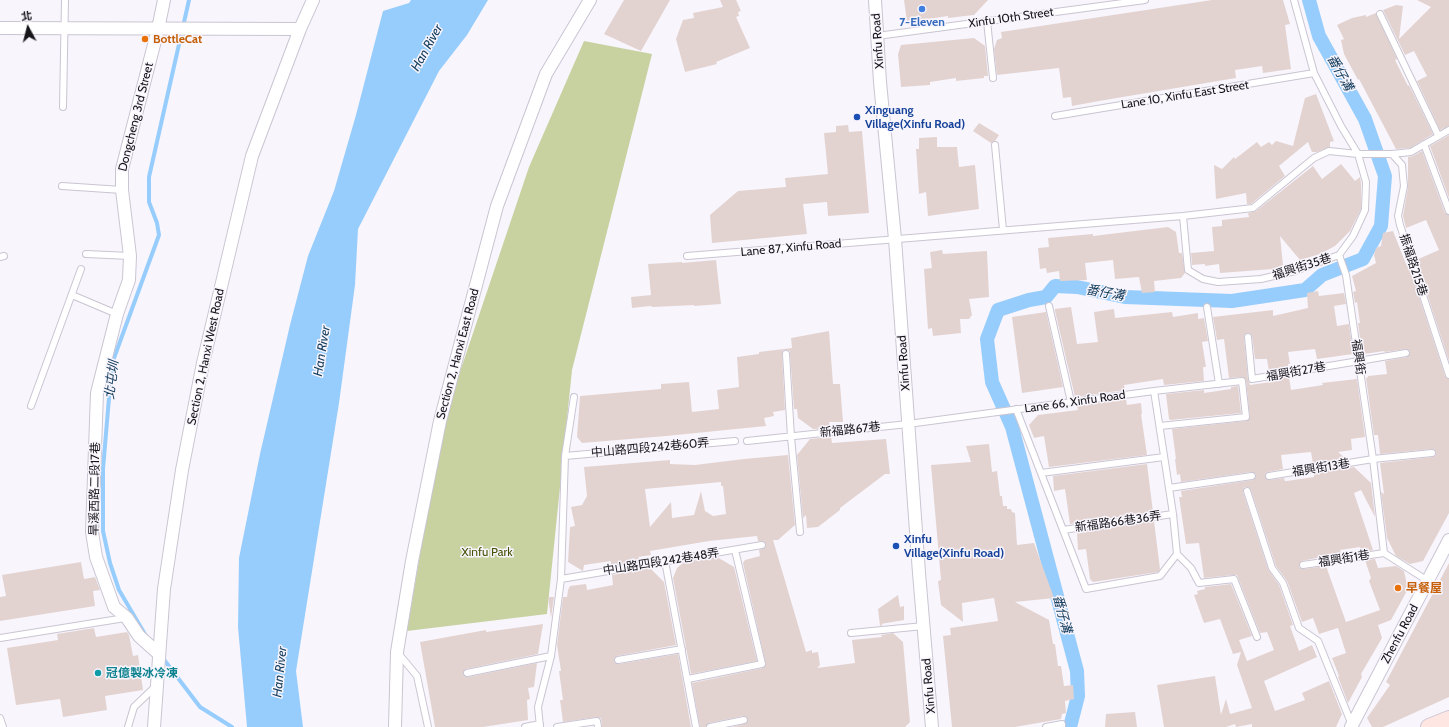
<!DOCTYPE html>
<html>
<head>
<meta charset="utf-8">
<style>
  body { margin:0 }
  #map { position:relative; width:1449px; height:727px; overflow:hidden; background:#f8f5fd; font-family:Cabin,"Noto Sans TC",sans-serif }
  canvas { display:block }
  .north { position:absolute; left:8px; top:8px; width:40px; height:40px; -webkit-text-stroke:3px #f8f5fd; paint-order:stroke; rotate:353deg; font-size:11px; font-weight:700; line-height:16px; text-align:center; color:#171519 }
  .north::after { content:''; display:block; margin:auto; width:14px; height:18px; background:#171519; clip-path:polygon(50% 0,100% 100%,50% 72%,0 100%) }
</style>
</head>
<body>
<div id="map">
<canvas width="1449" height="727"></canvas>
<div class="north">北</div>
</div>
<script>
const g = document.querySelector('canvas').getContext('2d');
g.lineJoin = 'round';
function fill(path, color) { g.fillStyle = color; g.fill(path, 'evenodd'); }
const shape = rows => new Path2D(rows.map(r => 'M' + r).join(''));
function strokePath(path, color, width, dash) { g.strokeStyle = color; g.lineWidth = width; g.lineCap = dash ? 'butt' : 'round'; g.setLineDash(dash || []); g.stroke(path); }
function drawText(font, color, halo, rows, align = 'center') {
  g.font = font + ' Cabin,"Noto Sans TC",sans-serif'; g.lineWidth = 3; g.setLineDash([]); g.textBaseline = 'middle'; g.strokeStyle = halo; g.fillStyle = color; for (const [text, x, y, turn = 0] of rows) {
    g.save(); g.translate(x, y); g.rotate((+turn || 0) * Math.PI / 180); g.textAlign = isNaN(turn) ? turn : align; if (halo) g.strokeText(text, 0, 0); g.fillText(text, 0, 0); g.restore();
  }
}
fill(shape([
  [584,41,652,54,572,370,547,614,407,631,442,425,529,167]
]), '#c7d2a0');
fill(shape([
  [411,0,488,0,467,35,439,71,358,229,355,285,339,403,296,671,303,727,247,727,238,627,239,558,260,454,290,325,308,256,334,191,356,115,383,11,409,3]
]), '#97cdfc');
strokePath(shape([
  [146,636,119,590,110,563,103,531,103,469,110,386,114,358,159,235,157,223,149,202,149,177,189,0],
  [162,657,200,707,232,727]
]), '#97cdfc', 4);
strokePath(shape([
  [1070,727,1078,696,1077,671,1012,427,992,382,987,339,998,310,1029,300,1046,297,1055,286,1077,287,1125,297,1232,301,1305,290,1322,275,1363,259,1381,226,1385,176,1365,119,1319,36,1309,0]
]), '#97cdfc', 14);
fill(shape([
  [624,0,670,0,641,51,604,34],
  [720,0,736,0,741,11,738,12,739,16,736,17,750,48,716,62,717,64,685,72,676,39,683,20,694,18,693,13,723,7],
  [904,0,988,0,974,15,948,18,948,16,907,22],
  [1212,0,1283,0,1290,24,1285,25,1291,69,1263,73,1262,66,1235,70,1236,78,1099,101,1072,106,1071,97,1063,98,1059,68,997,75,994,49,997,40,1002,38,1001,32],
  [1417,0,1449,0,1449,126,1440,130,1417,81,1427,76,1414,51,1405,55,1383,10,1396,5,1403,6,1399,39,1431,7],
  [1376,13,1397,59,1395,60,1408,86,1409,85,1433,134,1410,148,1396,149,1359,79,1358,80,1344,54,1341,40,1344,39,1337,25,1352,18,1366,15,1366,17],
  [974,38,985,46,988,76,984,76,984,78,956,81,956,78,930,82,930,85,901,87,898,54,901,45],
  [1316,94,1334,141,1330,142,1330,147,1317,152,1312,152,1308,142,1279,166,1285,176,1251,204,1247,204,1246,193,1216,199,1214,165,1222,169,1234,157,1235,159,1257,142,1261,147,1269,142,1272,145,1276,141,1293,146,1305,98],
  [979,123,999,135,995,141,991,143,973,131],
  [848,125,849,132,862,131,869,213,828,216,827,202,803,204,807,234,712,243,710,215,738,191,786,187,785,178,828,174,824,133,836,132,836,126],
  [1449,135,1449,198,1430,146],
  [937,137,937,147,957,147,959,167,975,165,979,209,928,216,926,192,919,194,916,149,919,149,919,138],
  [1422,151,1445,213,1449,215,1449,361,1416,260,1439,250,1426,220,1406,228,1403,216,1408,187,1408,157,1413,156],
  [1341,164,1355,181,1360,177,1361,183,1361,209,1350,231,1335,246,1320,254,1300,260,1280,236,1283,265,1273,269,1220,273,1219,264,1205,266,1205,264,1192,265,1191,253,1214,251,1212,227,1222,226,1222,220,1249,217,1248,213,1256,211,1313,166,1322,179],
  [1168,227,1176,232,1179,253,1182,253,1185,273,1181,278,1154,281,1155,292,1142,293,1139,277,1115,279,1113,260,1085,263,1087,280,1060,281,1059,271,1047,273,1046,268,1040,269,1038,248,1049,247,1048,238,1093,234,1093,236],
  [1393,231,1406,264,1408,263,1445,376,1449,379,1449,513,1423,561,1410,564,1396,556,1387,538,1381,492,1384,494,1380,463,1432,457,1436,455,1436,452,1434,449,1432,449,1380,454,1378,435,1374,435,1366,378,1368,377,1368,376,1387,374,1385,361,1407,357,1410,353,1409,350,1406,349,1385,352,1384,351,1364,354,1364,352,1362,353,1358,323,1360,323,1357,302,1355,303,1353,292,1356,291,1352,276,1376,263,1374,255,1376,248,1381,246,1383,233],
  [942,250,943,254,987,251,989,297,969,299,972,315,969,319,960,319,961,333,933,336,932,328,928,329,924,269,932,268,930,252],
  [716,260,721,304,694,306,694,305,653,307,650,306,632,308,631,297,651,295,648,264,682,262,682,263],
  [1318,291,1319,296,1344,293,1346,304,1334,306,1337,326,1349,324,1353,354,1317,359,1315,349,1288,352,1290,364,1288,364,1288,368,1269,372,1267,359,1255,359,1252,336,1250,333,1247,333,1244,335,1244,337,1248,380,1250,385,1271,382,1271,380,1289,377,1291,390,1323,385,1322,383,1357,379,1365,437,1351,439,1352,450,1338,452,1346,459,1313,464,1311,452,1281,455,1283,469,1268,472,1265,474,1265,477,1268,480,1284,478,1285,481,1287,481,1314,477,1314,473,1354,467,1371,483,1375,517,1361,490,1354,493,1373,550,1362,552,1360,547,1340,550,1341,553,1302,561,1299,564,1299,567,1303,569,1326,566,1346,622,1380,610,1369,581,1371,578,1365,560,1375,559,1378,568,1396,566,1404,571,1408,589,1391,620,1378,625,1382,638,1361,674,1362,677,1348,703,1338,677,1339,676,1332,658,1346,653,1338,628,1319,634,1313,618,1302,622,1287,581,1276,566,1251,490,1248,487,1245,487,1243,490,1243,492,1268,569,1279,585,1293,625,1290,626,1299,651,1312,645,1317,657,1264,681,1275,711,1305,700,1302,693,1329,681,1342,714,1336,727,1252,727,1252,724,1236,727,1235,724,1226,727,1164,727,1157,685,1215,676,1221,715,1226,699,1230,714,1252,708,1237,665,1241,652,1233,654,1220,619,1204,623,1194,595,1198,594,1197,591,1205,589,1205,587,1231,584,1252,636,1239,640,1247,661,1274,650,1267,632,1260,633,1237,575,1233,575,1204,578,1199,543,1186,544,1179,497,1182,497,1181,491,1253,480,1256,477,1256,474,1251,472,1181,482,1180,474,1177,475,1175,459,1176,459,1172,429,1246,421,1250,418,1246,380,1242,377,1229,378,1224,339,1217,340,1213,317,1273,310,1273,316,1308,308,1307,293],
  [1071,307,1077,344,1098,342,1094,312,1114,309,1115,318,1172,312,1173,317,1198,313,1198,319,1204,318,1208,341,1202,342,1206,367,1203,367,1204,381,1164,385,1163,379,1124,385,1125,390,1075,397,1055,311,1055,309],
  [1046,312,1063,387,1022,393,1012,317],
  [829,331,833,384,840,384,843,422,829,422,830,428,813,429,798,418,797,409,794,409,790,354,790,351,786,350,783,350,782,354,785,410,773,412,774,416,764,418,766,426,666,436,582,443,577,437,580,396,661,389,661,384,689,382,692,412,719,409,717,390,739,387,737,357,759,354,759,352,792,348,791,338],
  [1238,386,1241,413,1171,420,1169,419,1166,394,1204,390,1204,393,1231,389,1231,387],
  [1126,399,1127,405,1141,403,1142,414,1141,414,1147,455,1049,467,1044,436,1034,438,1029,425,1038,415,1078,410,1077,406],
  [831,437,832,443,886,439,890,474,885,474,840,508,840,510,818,527,807,528,806,515,803,518,797,455,810,439],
  [989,444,992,472,997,471,1000,496,1002,496,1003,506,1007,506,1007,509,1011,509,1012,512,1015,513,1017,545,1034,543,1054,598,1015,602,1049,620,1053,644,1055,644,1058,666,1061,666,1064,686,1073,685,1074,699,1065,701,1066,713,1062,714,1061,719,1015,727,952,727,943,636,951,635,950,628,998,621,994,598,962,603,963,622,941,605,938,581,941,580,931,465,971,462,966,446],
  [788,455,795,525,778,540,773,540,806,652,812,650,812,653,818,652,820,665,817,668,855,663,852,640,882,637,881,635,893,633,903,642,910,722,905,727,732,727,747,723,748,719,743,716,709,723,706,727,700,727,692,683,763,668,766,665,743,563,745,560,760,556,759,550,766,547,766,544,764,541,758,541,757,536,709,541,650,551,651,555,638,557,642,561,611,566,611,561,584,565,583,571,568,562,570,527,575,526,571,507,582,505,587,496,584,467,670,460,670,464,695,465,744,459],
  [721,482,721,486,723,486,726,514,713,516,705,511,701,491,694,515,672,518,671,502,650,527,645,489],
  [1147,464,1153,512,1070,524,1065,489,1054,491,1053,476],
  [1154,521,1160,569,1158,572,1093,582,1090,579,1086,549,1078,550,1077,533],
  [717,557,734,567,757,661,691,674,673,578,677,568,683,563],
  [81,562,84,579,95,577,100,590,93,591,95,606,0,621,0,597,6,596,2,575],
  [1449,563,1449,697,1383,727,1372,727,1367,718,1390,685,1386,682],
  [650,568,664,582,676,645,617,656,614,658,614,661,616,664,619,664,678,654,691,727,602,727,601,718,597,717,563,722,560,700,563,700,559,671,561,671,557,645,563,597,567,597,568,590,570,586,586,584,587,590,613,585,612,575],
  [898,595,900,607,904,606,904,620,881,624,883,625,880,626,878,609],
  [548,597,554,597,551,618],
  [543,624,538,654,466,669,463,672,464,676,468,677,537,663,534,687,528,688,530,699,527,700,528,720,483,727,435,727,420,642,486,630,486,632],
  [94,628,96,637,127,632,129,635,133,656,138,655,143,690,105,696,107,710,63,717,60,699,16,705,7,648,58,640,57,634],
  [1135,712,1137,727,1105,727,1106,714]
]), '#e3d3d0');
const lane = shape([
  [1380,14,1438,135],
  [987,21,993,78],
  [877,36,1145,0],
  [63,107,65,0],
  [1055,116,1314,73],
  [1424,144,1449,211],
  [995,145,1003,230],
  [1392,154,1402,165,1403,176,1404,186,1398,216,1400,225,1449,375],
  [62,186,122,190],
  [1183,216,1188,270,1203,279,1218,282,1261,279,1295,271,1339,255,1353,236,1365,210,1366,182,1358,154,1341,126,1314,73,1294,0],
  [86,254,130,256],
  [1339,255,1346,275,1373,459,1384,553,1428,581],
  [687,256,1183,216,1253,208,1314,158,1329,151,1358,154,1392,154,1411,152,1449,130],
  [0,257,4,256],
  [72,295,117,314],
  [1049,306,1071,402],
  [1207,307,1219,384],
  [1248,337,1252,379,1406,353],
  [786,354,791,437,800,532],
  [1154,391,1173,514,1177,554,1191,568,1199,583,1234,579,1257,637],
  [31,406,81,269],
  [1016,409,1086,589,1160,576,1177,554],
  [747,441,908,424,1154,391,1242,381,1246,417,1160,426],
  [565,456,735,441],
  [1041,473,1164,457],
  [1269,476,1373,459,1432,453],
  [1169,488,1252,476],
  [1247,491,1272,568,1283,583,1299,628,1318,641,1352,725],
  [1063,530,1173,514],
  [665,561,696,727],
  [1303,565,1384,553],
  [561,579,762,545],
  [851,633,924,626],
  [0,638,125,618],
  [398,653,417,676,428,727],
  [618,660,682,649],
  [467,673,551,656],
  [688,679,762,664,735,550],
  [0,718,3,727],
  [128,727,134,707,156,686],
  [525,727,540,724],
  [540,727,538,707,551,656,561,579,565,456,574,397],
  [557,727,597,721,598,727],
  [710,727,744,720],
  [1046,727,1062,724,1062,727]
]);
const street = shape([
  [875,0,880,82,895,239,919,573,932,727],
  [0,28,300,29],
  [159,654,139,636,127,618,114,607,96,557,92,532,97,393,117,314,129,280,130,256,122,190,122,169,158,29,164,0],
  [154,727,164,589,182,470,203,363,252,156,300,29,313,0],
  [395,727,397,652,412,561,440,421,497,206,546,74,590,0],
  [1351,727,1449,540]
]);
const secondary = shape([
  [1429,727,1449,719]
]);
strokePath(lane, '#cac5d2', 8);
strokePath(street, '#cac5d2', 14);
strokePath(secondary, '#cac5d2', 18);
strokePath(lane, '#fff', 6);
strokePath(street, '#fff', 12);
strokePath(secondary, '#fee7e2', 16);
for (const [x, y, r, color] of [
  [922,9,4,"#3f7fe0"],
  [145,39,4,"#e8710a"],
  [857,117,4,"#1a4fb4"],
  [896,546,4,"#1a4fb4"],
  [1398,588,4,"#e8710a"],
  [98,673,4,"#0f9aa8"]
]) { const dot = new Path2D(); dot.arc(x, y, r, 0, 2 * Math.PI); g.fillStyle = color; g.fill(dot); strokePath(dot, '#f8f5fd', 1.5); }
drawText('12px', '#171519', '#f8f5fd', [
  ["Xinfu 10th Street",1011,18,-8],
  ["Xinfu Road",878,41,-94],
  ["Lane 10, Xinfu East Street",1185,95,-9],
  ["Dongcheng 3rd Street",136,117,-76],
  ["Lane 87, Xinfu Road",791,248,-5],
  ["振福路215巷",1413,265,72],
  ["福興街35巷",1302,267,-18],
  ["Section 2, Hanxi East Road",458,354,-75],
  ["Section 2, Hanxi West Road",206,357,-78],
  ["福興街",1358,357,82],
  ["Xinfu Road",904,363,-94],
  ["福興街27巷",1296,372,-10],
  ["Lane 66, Xinfu Road",1075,402,-8],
  ["新福路67巷",850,430,-6],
  ["中山路四段242巷60弄",650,448,-5],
  ["福興街13巷",1321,468,-9],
  ["旱溪西路二段17巷",95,489,-89],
  ["新福路66巷36弄",1118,522,-8],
  ["福興街1巷",1344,559,-9],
  ["中山路四段242巷48弄",661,562,-9],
  ["Zhenfu Road",1400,634,-62],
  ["Xinfu Road",929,686,-95]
]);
drawText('bold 12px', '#366cbe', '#f8f5fd', [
  ["7-Eleven",922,22]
]);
drawText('bold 12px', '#c56008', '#f8f5fd', [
  ["BottleCat",153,39],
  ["早餐屋",1406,588]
], 'left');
drawText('bold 12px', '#164399', '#f8f5fd', [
  ["Xinguang",865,110],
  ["Village(Xinfu Road)",865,124],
  ["Xinfu",904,539],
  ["Village(Xinfu Road)",904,553]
], 'left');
drawText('12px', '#475205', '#f8f5fd', [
  ["Xinfu Park",487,552]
]);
drawText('bold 12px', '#0d838f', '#f8f5fd', [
  ["冠億製冰冷凍",106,673]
], 'left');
drawText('italic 13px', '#18405f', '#f8f5fd', [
  ["Han River",427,48,-61],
  ["番仔溝",1340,73,61],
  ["番仔溝",1105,293,10],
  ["Han River",322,351,-81],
  ["北屯圳",112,380,-83],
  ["番仔溝",1062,614,75],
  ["Han River",280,672,-84]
]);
</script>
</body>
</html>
